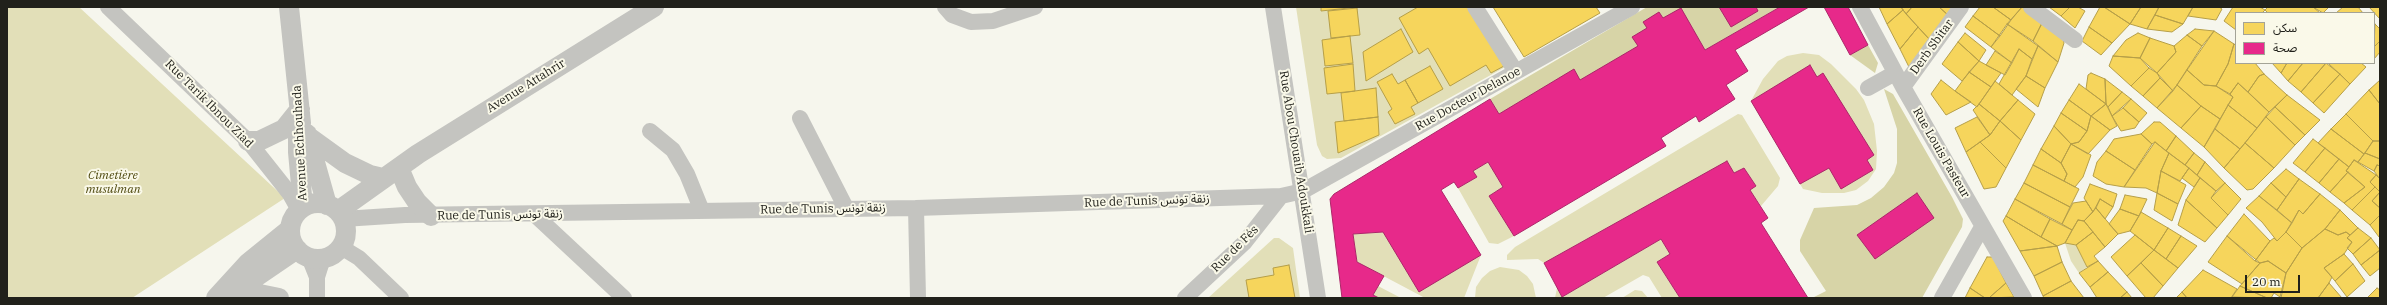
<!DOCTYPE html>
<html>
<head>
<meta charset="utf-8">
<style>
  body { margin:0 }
  #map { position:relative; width:2387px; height:305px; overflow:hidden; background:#f6f6ed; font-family:"IBM Plex Serif","Noto Sans Arabic",serif }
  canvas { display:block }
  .frame { position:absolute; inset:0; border:8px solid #21211b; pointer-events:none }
  .legend { position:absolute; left:2235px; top:12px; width:140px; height:52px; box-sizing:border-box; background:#faf9e9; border:1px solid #a3a397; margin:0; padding:5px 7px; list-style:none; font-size:12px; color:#21211b }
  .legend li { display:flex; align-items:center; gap:8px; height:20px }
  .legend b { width:20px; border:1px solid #a3a397 }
  .scale { position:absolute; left:2245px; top:275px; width:55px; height:18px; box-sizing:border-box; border:2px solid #21211b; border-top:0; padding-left:5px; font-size:12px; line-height:14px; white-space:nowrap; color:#21211b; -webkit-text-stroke:3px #faf9e9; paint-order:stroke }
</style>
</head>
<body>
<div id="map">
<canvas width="2387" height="305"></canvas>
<div class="frame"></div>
<ul class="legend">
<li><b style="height:11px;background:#f6d55c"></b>سكن</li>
<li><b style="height:11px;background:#e7298a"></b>صحة</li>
</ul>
<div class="scale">20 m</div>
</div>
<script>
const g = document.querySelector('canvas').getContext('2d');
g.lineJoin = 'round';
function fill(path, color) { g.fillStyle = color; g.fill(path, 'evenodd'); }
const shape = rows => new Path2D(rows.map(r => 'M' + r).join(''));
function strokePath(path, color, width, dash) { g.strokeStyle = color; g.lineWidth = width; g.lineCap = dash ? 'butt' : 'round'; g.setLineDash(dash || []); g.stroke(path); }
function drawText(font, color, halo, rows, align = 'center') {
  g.font = font + ' "IBM Plex Serif","Noto Sans Arabic",serif'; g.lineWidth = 4; g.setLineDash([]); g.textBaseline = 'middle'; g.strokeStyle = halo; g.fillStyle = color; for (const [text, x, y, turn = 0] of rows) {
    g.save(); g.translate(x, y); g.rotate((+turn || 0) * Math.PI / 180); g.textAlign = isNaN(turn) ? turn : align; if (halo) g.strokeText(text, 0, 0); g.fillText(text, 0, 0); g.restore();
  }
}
fill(shape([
  [7,7,79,7,285,198,132,298,7,298],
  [1296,7,1470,7,1507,66,1341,158,1327,159,1322,156,1317,145],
  [1803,53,1819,55,1831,64,1856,89,1864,100,1874,124,1877,151,1876,169,1868,181,1856,190,1844,193,1822,193,1803,189,1751,101,1763,79,1778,61,1787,56],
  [1738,114,1742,115,1780,178,1778,186,1761,206,1750,190,1756,186,1744,168,1734,173,1727,162,1544,263,1538,259,1507,260,1507,255,1515,247],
  [1488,162,1503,187,1489,196,1514,236,1498,244,1489,243,1458,188,1477,177,1473,171],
  [1383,232,1481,255,1464,298,1425,298,1357,262,1353,234],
  [1274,238,1279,238,1293,248,1300,298,1208,298],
  [1661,239,1670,254,1657,262,1680,298,1662,298,1649,277,1643,275,1603,298,1555,298,1557,288,1562,297],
  [2065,243,2076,245,2087,267,2079,273,2071,261],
  [1500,267,1519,270,1527,276,1533,284,1536,298,1475,298,1476,287,1482,278,1490,271],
  [1378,286,1401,298,1379,298,1373,295],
  [1635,290,1642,291,1648,298,1622,298]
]), '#e2dfb8');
fill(shape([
  [1647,7,1780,7,1705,50,1499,114,1490,99],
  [1868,45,1878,63,1875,73,1850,55],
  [1884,89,1893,94,1952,197,1963,219,1962,227,1922,298,1812,298,1826,291,1800,251,1800,240,1814,208,1857,205,1871,198,1884,187,1894,173,1897,163,1897,129]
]), '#d7d4a7');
const homes = shape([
  [1321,7,1358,7,1321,11,1321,7],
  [1418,7,1468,7,1504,66,1491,73,1486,65,1450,86,1428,48,1419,54,1399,18,1418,7],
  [1493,7,1596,7,1600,13,1524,57,1493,7],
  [1879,7,1901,7,1903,10,1887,24,1879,7],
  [1901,7,1912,7,1906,14,1901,7],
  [1912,7,1939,7,1948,15,1930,40,1906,14,1912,7],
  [1939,7,1955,7,1948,15,1939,7],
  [1980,7,1993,7,2011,20,2000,36,1973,16,1980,7],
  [1993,7,2022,7,2011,20,1993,7],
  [2022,7,2043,21,2033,41,2007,24,2022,7],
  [2049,7,2070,7,2061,16,2049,7],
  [2070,7,2078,7,2085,11,2075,28,2061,16,2070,7],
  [2100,7,2104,7,2130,24,2112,43,2089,27,2100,7],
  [2104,7,2141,7,2130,24,2104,7],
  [2141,7,2159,7,2147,29,2130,24,2141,7],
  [2159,7,2193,7,2183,24,2155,15,2159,7],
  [2193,7,2219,7,2222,9,2216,20,2188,16,2193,7],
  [2233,7,2260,7,2265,10,2262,13,2236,13,2236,30,2224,21,2233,7],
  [2268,7,2313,7,2320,13,2268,13,2265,10,2268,7],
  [2313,7,2329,7,2323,13,2313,7],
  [2343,7,2358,7,2363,13,2336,13,2343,7],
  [2369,7,2380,7,2380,19,2369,7],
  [1357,8,1360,35,1331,38,1328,11,1357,8],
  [1903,10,1918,27,1900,49,1887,24,1903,10],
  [2155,15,2183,24,2172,32,2147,29,2155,15],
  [1973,16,2000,36,1991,47,1965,27,1973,16],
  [2043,21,2062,34,2064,43,2058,62,2033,41,2043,21],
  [2007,24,2038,46,2032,59,2019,49,2012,63,1991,47,2007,24],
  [2375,24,2380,29,2380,41,2374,47,2375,24],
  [1918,27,1930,40,1910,69,1900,49,1918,27],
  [2089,27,2112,43,2101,55,2082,41,2089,27],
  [1401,29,1413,52,1366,81,1363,52,1401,29],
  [2195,29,2214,31,2202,46,2187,35,2195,29],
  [2214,31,2234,44,2228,64,2216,86,2204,85,2187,70,2214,31],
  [1965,33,1986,50,1979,61,1958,42,1965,33],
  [2138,33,2150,38,2140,58,2113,56,2126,40,2138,33],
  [2187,35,2202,46,2173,91,2157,73,2176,52,2174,46,2187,35],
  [1350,36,1353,63,1325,66,1322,40,1350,36],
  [2150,38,2174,46,2176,52,2157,73,2140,58,2150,38],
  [2380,41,2380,52,2374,59,2374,47,2380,41],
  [1958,42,1979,61,1962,81,1942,64,1958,42],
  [2234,44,2236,46,2236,63,2255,63,2264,74,2259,76,2248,92,2238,83,2230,94,2216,86,2228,64,2234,44],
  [2038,46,2058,62,2045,88,2026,76,2038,46],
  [2019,49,2032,59,2026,76,2012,95,1999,84,2019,49],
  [1995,51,2012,63,2005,75,1986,65,1995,51],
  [2113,56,2140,58,2149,68,2131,86,2109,66,2113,56],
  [1979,61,2001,73,1991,87,1969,72,1979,61],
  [2272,63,2287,63,2281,73,2272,63],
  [2287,63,2303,63,2288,81,2281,73,2287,63],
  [2303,63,2326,63,2301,92,2288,81,2303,63],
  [2326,63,2340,74,2313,103,2301,92,2326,63],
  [2328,63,2361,63,2366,67,2350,84,2328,63],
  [1353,64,1355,91,1327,94,1324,68,1353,64],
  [1430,66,1443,89,1418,103,1405,80,1430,66],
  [2149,68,2157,73,2160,78,2143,96,2131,86,2149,68],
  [2187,70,2204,85,2216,86,2233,97,2220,119,2201,106,2177,85,2187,70],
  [1969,72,1991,87,1977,107,1955,91,1969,72],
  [2091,73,2105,79,2106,104,2086,89,2088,75,2091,73],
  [1392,74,1398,84,1405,80,1418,103,1411,107,1415,114,1395,124,1388,112,1392,109,1377,82,1392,74],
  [2264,74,2287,95,2269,112,2248,92,2259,76,2264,74],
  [2340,74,2350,84,2324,113,2313,103,2340,74],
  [2026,76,2045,88,2038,107,2016,89,2026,76],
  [2160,78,2173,91,2157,108,2143,96,2160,78],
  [2105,79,2122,92,2108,107,2106,104,2105,79],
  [1941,80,1955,91,1971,102,1946,115,1931,94,1941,80],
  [2380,80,2380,104,2369,90,2380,80],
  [1995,81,2018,100,2000,121,1979,104,1995,81],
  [2238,83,2269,112,2257,128,2228,105,2233,97,2230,94,2238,83],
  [2079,84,2106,104,2091,116,2069,100,2079,84],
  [2177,85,2201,106,2181,128,2157,108,2177,85],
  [1376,88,1378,117,1344,121,1341,93,1376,88],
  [2369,90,2380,104,2380,141,2373,141,2346,114,2369,90],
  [2122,92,2131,99,2112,116,2108,107,2122,92],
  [2287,95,2320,120,2305,135,2275,107,2287,95],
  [2131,99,2147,113,2139,122,2123,108,2131,99],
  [2018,100,2035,114,2021,140,2000,121,2018,100],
  [2069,100,2091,116,2087,131,2061,113,2069,100],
  [1979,104,2000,121,1990,135,1973,110,1979,104],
  [2106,104,2117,126,2110,130,2091,116,2106,104],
  [2228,105,2257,128,2240,149,2215,129,2228,105],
  [2201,106,2220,119,2204,147,2181,128,2201,106],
  [2275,107,2305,135,2295,145,2266,117,2275,107],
  [2123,108,2139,122,2135,128,2121,131,2112,116,2123,108],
  [2061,113,2087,131,2079,142,2071,144,2054,126,2061,113],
  [2346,114,2373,141,2364,154,2331,129,2346,114],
  [2091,116,2110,130,2088,154,2071,144,2079,142,2087,131,2091,116],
  [1378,117,1379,135,1338,153,1335,122,1378,117],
  [1977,117,1990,135,1966,152,1955,128,1977,117],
  [2266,117,2295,145,2274,168,2245,143,2266,117],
  [2000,121,2021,140,2006,168,1980,142,1990,135,2000,121],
  [2154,122,2160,122,2176,136,2166,151,2155,142,2152,144,2141,134,2154,122],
  [2054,126,2071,144,2061,163,2041,149,2054,126],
  [2215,129,2240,149,2224,168,2204,147,2215,129],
  [2331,129,2364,154,2358,162,2354,160,2349,167,2318,143,2331,129],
  [2141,134,2152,144,2135,170,2106,151,2114,139,2141,134],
  [2176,136,2194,153,2185,165,2166,151,2176,136],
  [2313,139,2325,148,2305,172,2293,163,2313,139],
  [2373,141,2380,141,2380,159,2365,153,2373,141],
  [1980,142,2006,168,1996,187,1984,189,1966,152,1980,142],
  [2155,142,2169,153,2161,171,2157,193,2146,188,2124,187,2155,142],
  [2245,143,2274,168,2253,189,2247,190,2224,168,2245,143],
  [2071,144,2091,155,2083,177,2075,187,2064,181,2067,174,2061,163,2071,144],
  [2325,148,2339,159,2319,183,2305,172,2325,148],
  [2041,149,2061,163,2067,174,2064,181,2033,165,2041,149],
  [2106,151,2135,170,2124,187,2106,184,2093,176,2097,162,2106,151],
  [2169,153,2189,168,2180,181,2161,171,2169,153],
  [2194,153,2205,162,2197,175,2185,165,2194,153],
  [2365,153,2380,159,2380,166,2377,165,2374,171,2358,162,2365,153],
  [2339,159,2349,167,2346,171,2348,172,2330,192,2319,183,2339,159],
  [2354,160,2376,175,2370,182,2375,187,2352,210,2344,203,2365,187,2346,171,2354,160],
  [2205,162,2225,183,2216,191,2197,175,2205,162],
  [2033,165,2079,189,2070,207,2024,183,2033,165],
  [2377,165,2380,166,2380,179,2374,171,2377,165],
  [2189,168,2200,178,2194,187,2182,178,2189,168],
  [2286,169,2299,179,2286,197,2271,183,2286,169],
  [2161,171,2186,185,2178,204,2157,193,2161,171],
  [2348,172,2365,187,2344,203,2330,192,2348,172],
  [2376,175,2380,179,2380,192,2370,182,2376,175],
  [2200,178,2216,191,2211,198,2228,215,2217,228,2186,200,2200,178],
  [2299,179,2320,194,2303,214,2299,210,2292,223,2277,210,2299,179],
  [2024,183,2070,207,2062,224,2015,199,2024,183],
  [2225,183,2241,199,2228,215,2211,198,2225,183],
  [2271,183,2286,197,2277,210,2259,196,2271,183],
  [2090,184,2117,194,2113,207,2100,199,2093,212,2084,198,2090,184],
  [2375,187,2380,192,2372,201,2380,208,2380,215,2370,225,2352,210,2375,187],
  [2380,192,2380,208,2372,201,2380,192],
  [2157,193,2178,204,2172,221,2154,210,2157,193],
  [2320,194,2340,210,2325,229,2302,248,2286,232,2299,210,2303,214,2320,194],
  [2125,195,2147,199,2139,216,2120,209,2125,195],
  [2259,196,2292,223,2286,232,2277,241,2262,222,2246,208,2259,196],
  [2015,199,2050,219,2041,237,2006,216,2015,199],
  [2100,199,2113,207,2105,219,2096,208,2100,199],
  [2186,200,2217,228,2205,242,2178,225,2186,200],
  [2086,201,2093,212,2084,221,2078,220,2072,230,2062,224,2073,203,2086,201],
  [2096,208,2118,234,2105,247,2084,221,2096,208],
  [2120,209,2139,216,2130,231,2118,234,2109,224,2120,209],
  [2340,210,2358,228,2350,235,2346,232,2338,235,2325,229,2340,210],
  [2141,212,2168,228,2154,250,2130,231,2141,212],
  [2244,214,2270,241,2255,261,2227,236,2244,214],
  [2380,215,2380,236,2379,237,2370,225,2380,215],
  [2006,216,2041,237,2057,246,2020,251,2003,221,2006,216],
  [2050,219,2072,230,2065,243,2057,246,2041,237,2050,219],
  [2078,220,2084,221,2093,232,2076,245,2065,243,2078,220],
  [2168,228,2181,236,2166,259,2154,250,2168,228],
  [2358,228,2371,238,2353,254,2347,248,2352,242,2347,238,2358,228],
  [2325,229,2338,235,2346,232,2350,235,2347,238,2352,242,2344,254,2324,268,2332,277,2329,283,2318,298,2281,298,2286,273,2302,248,2325,229],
  [2093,232,2105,247,2094,256,2098,261,2087,267,2076,245,2093,232],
  [2286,232,2302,248,2286,273,2268,261,2260,263,2255,261,2270,241,2274,238,2277,241,2286,232],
  [2135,235,2154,250,2127,276,2111,257,2135,235],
  [2181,236,2197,246,2178,268,2166,259,2181,236],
  [2227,236,2260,263,2242,284,2208,262,2227,236],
  [2371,238,2380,250,2361,265,2353,254,2371,238],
  [2057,246,2062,262,2034,276,2020,251,2057,246],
  [2154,250,2178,268,2163,286,2141,263,2154,250],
  [2380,250,2380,268,2370,276,2361,265,2380,250],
  [2344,254,2353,264,2335,281,2324,268,2344,254],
  [1987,257,1993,257,2006,283,1989,298,1985,298,1970,288,1987,257],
  [2098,261,2108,272,2090,287,2079,273,2098,261],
  [2268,261,2286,273,2280,297,2274,293,2271,298,2267,298,2240,286,2260,263,2268,261],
  [2062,262,2071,281,2043,296,2034,276,2062,262],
  [2141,263,2163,286,2153,298,2146,298,2127,276,2141,263],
  [2353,264,2365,281,2347,297,2335,281,2353,264],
  [1289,265,1295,298,1249,298,1246,280,1274,275,1273,268,1289,265],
  [2203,270,2237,289,2231,298,2187,298,2182,292,2203,270],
  [2108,272,2127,292,2120,298,2097,298,2090,287,2108,272],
  [2071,281,2084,298,2044,298,2043,296,2071,281],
  [2006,283,2014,297,1989,298,1991,296,2006,283],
  [2329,283,2342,298,2318,298,2329,283],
  [2240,286,2267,298,2232,297,2240,286],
  [1970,288,1985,298,1965,298,1970,288],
  [2377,288,2380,290,2380,298,2367,298,2377,288],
  [2127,292,2132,298,2120,298,2127,292],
  [2182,292,2187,298,2176,298,2182,292]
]);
fill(homes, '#f6d55c');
strokePath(homes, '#b69f48', 1);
const health = shape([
  [1719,7,1756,7,1758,11,1731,27,1719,7],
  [1780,7,1809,7,1735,50,1748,71,1726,85,1735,99,1699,122,1696,116,1661,138,1666,146,1514,236,1489,196,1503,187,1488,162,1473,171,1477,177,1458,188,1454,182,1441,190,1481,255,1419,292,1383,232,1353,234,1357,262,1384,276,1373,295,1379,298,1342,298,1330,199,1334,194,1490,99,1499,114,1574,69,1580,80,1638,46,1632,37,1647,28,1643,22,1659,12,1663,18,1681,8,1705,50,1780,7],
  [1824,7,1848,7,1868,45,1850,55,1824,7],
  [1810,65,1817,77,1823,73,1874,155,1867,160,1873,170,1841,189,1829,168,1800,184,1751,101,1810,65],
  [1727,161,1734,173,1744,168,1756,186,1750,190,1768,218,1761,223,1808,298,1680,298,1657,262,1670,254,1661,239,1562,297,1544,263,1727,161],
  [1917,193,1934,218,1875,259,1857,235,1917,193]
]);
fill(health, '#e7298a');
strokePath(health, '#ac2769', 1);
strokePath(shape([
  [108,7,248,141,290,194,299,210],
  [945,7,952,15,971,22,993,21,1035,7],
  [1273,7,1318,298],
  [1475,7,1516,72],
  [1860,7,1903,87,2024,298],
  [2031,7,2075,40],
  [1903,87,1961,7],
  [1868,88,1895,73],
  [800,118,846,208],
  [650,131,673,150,687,174,702,211],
  [916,208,918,298],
  [535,215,624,298],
  [343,219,405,215,916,208,1281,196,1303,191,1632,7],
  [341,247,359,258,401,298],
  [309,257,317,277],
  [317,298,317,277,323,258],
  [1185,298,1244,243,1281,196],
  [1942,298,1982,227]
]), '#c4c4c0', 16);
strokePath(shape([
  [289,7,301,123,298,138,298,152,303,207],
  [307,134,327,205],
  [309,137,345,163,370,175,383,178],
  [248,141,259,141,284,129,300,109],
  [399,168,407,187,417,202,431,216],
  '290 231a28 28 0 1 1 56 0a28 28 0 1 1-56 0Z',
  [338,211,418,154,654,7],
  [235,289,279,298],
  [228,292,253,279,297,249],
  [216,298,248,263,290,229]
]), '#c4c4c0', 20);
drawText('12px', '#21211b', '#faf9e9', [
  ["Derb Sbitar",1932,47,-54],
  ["Avenue Attahrir",526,86,-32],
  ["Rue Docteur Delanoe",1468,99,-29],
  ["Rue Tarik Ibnou Ziad",209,104,45],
  ["Avenue Echhouhada",300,143,-93],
  ["Rue Abou Chouaib Adoukkali",1296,152,81],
  ["Rue Louis Pasteur",1941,153,60],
  ["Rue de Tunis زنقة تونس",1147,201,-2],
  ["Rue de Tunis زنقة تونس",823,209,-1],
  ["Rue de Tunis زنقة تونس",500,215,-1],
  ["Rue de Fés",1235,249,-45]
]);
drawText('italic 12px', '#514c12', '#faf9e9', [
  ["Cimetière",113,176],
  ["musulman",113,190]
]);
</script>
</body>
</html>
